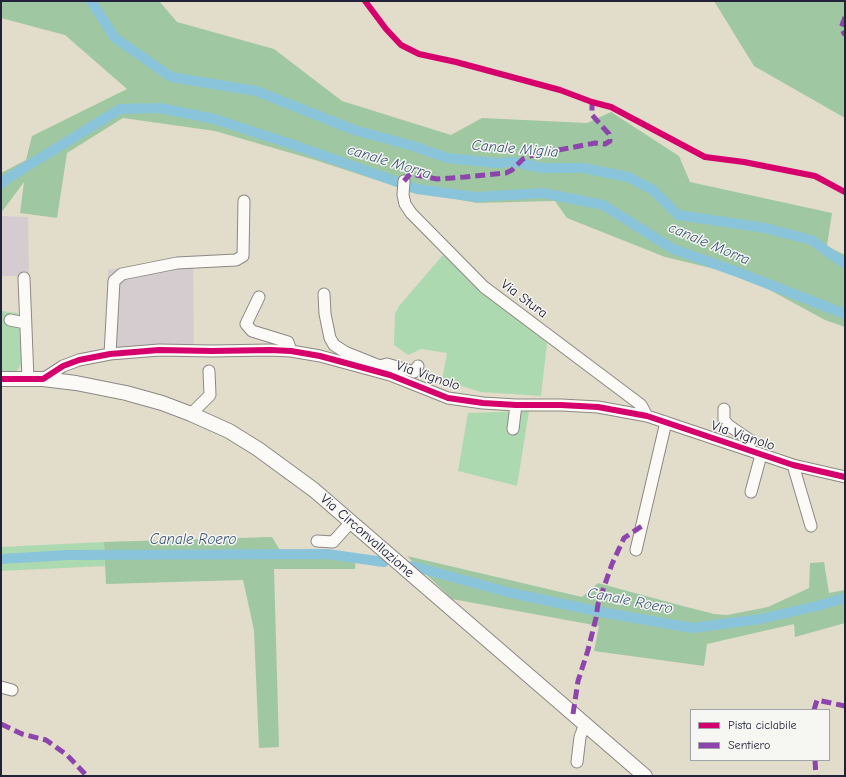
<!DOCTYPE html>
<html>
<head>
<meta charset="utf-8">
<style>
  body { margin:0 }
  #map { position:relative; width:846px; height:777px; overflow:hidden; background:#e2dccb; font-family:"Comic Neue",sans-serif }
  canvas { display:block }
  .frame { position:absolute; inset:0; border:2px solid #22223b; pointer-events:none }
  .legend { position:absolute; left:690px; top:709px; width:140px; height:52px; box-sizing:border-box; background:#f6f6f2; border:1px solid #a1a1a9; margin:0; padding:5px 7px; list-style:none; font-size:12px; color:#22223b }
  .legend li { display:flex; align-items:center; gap:8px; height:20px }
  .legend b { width:20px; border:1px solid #a1a1a9 }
</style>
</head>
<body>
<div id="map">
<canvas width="846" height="777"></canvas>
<div class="frame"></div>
<ul class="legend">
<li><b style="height:5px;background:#d6006c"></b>Pista ciclabile</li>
<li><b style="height:5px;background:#8e44ad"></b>Sentiero</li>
</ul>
</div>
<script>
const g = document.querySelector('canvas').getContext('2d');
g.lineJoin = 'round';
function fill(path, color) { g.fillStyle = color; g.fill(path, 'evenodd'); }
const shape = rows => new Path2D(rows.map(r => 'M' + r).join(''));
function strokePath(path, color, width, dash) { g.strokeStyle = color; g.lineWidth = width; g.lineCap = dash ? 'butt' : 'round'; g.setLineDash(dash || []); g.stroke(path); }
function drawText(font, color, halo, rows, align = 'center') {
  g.font = font + ' "Comic Neue",sans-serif'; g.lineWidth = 3; g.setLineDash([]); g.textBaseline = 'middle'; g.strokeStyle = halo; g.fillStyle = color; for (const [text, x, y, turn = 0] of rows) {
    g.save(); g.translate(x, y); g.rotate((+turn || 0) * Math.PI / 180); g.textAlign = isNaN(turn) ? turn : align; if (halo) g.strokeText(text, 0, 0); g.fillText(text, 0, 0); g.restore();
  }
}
fill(shape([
  [1,216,28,217,29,276,1,276],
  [193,255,194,347,107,348,108,270]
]), '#d5ccd0');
fill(shape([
  [443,255,483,291,547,343,541,396,481,392,442,380,447,353,421,349,408,355,394,345,395,314,399,306],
  [1,311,18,313,22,363,16,372,1,372],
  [529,411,517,486,458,471,468,413],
  [104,542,105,566,1,571,1,547]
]), '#add9b0');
fill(shape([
  [1,1,159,1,177,22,274,49,342,101,451,135,482,118,587,123,611,112,679,156,690,182,832,213,827,246,845,255,845,327,825,320,744,276,665,257,567,218,555,201,477,203,407,190,315,160,215,131,123,118,67,153,57,218,20,213,24,182,1,213,1,173,26,160,32,136,127,89,65,35,1,18],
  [714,1,845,1,845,118,754,66],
  [272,537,281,552,316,552,326,550,356,554,355,569,274,569,279,747,259,748,254,630,243,580,106,584,104,542],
  [407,556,582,597,598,583,679,605,714,614,727,615,768,607,809,588,810,563,824,562,829,593,845,590,845,623,795,637,794,624,707,644,704,666,594,651,599,626,452,599]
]), '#9fc8a2');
strokePath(shape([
  [91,1,115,38,171,77,256,91,354,130,413,146,447,158,496,163,514,162,542,168,583,168,628,177,653,190,678,215,765,228,811,240,845,264],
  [1,184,8,178,120,109,160,108,214,119,291,144,417,189,476,197,543,193,603,205,673,249,740,273,845,314],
  [1,559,68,555,327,554,384,562],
  [412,566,511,593,606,613,692,628,760,619,817,606,845,598]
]), '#8ac4da', 10);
const minor = shape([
  [404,181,403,195,405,204,411,213,484,287,641,405,647,416],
  [24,278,28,379],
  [324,294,325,314,330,338,334,345,345,352,380,366],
  [259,297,246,324,252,331,288,342,291,351],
  [10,320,25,323],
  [110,354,114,281,122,274,177,263,236,260,243,256,244,201],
  [379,372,380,366,387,364,414,372,418,366],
  [43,379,63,366,79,360,110,354,159,350,212,351,270,350,291,351,320,356,390,375,448,398,483,403,516,405,561,405,598,407,647,416,793,465,845,477],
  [724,409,724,420,728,425,750,440,749,450],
  [191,414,210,395,209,371],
  [513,429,516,405],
  [793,465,811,526],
  [751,492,761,455],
  [317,541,333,542,351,522],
  [636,550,666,422],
  [1,687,12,690],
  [577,762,580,737,585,724]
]);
const major = shape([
  [1,379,43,379,76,383,126,393,162,403,191,414,229,431,258,449,314,490,645,776]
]);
strokePath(minor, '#8c8884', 13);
strokePath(major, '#8c8884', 16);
strokePath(minor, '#fbfaf7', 11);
strokePath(major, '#fbfaf7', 14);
strokePath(shape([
  [845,17,841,28,845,35],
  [404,181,410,174,437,179,465,177,506,173,512,170,523,159,533,155,595,143,605,144,610,141,609,134,592,115,592,102],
  [814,710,817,700,845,706],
  [573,714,578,681,588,650,596,618,598,604,612,564,624,538,642,526],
  [1,724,22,734,46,740,67,755,87,776],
  [815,760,816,776]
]), '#8e44ad', 5, [10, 5]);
strokePath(shape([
  [365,1,386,29,401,45,419,54,456,62,560,90,592,102,611,107,705,157,744,162,815,176,845,192],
  [1,379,43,379,63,366,79,360,110,354,159,350,212,351,270,350,291,351,320,356,390,375,448,398,483,403,516,405,561,405,598,407,647,416,793,465,845,477]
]), '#d6006c', 6);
drawText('14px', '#22223b', '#f6f6f2', [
  ["Via Stura",524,299,37],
  ["Via Vignolo",428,376,19],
  ["Via Vignolo",743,436,19],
  ["Via Circonvallazione",367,536,41]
]);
drawText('italic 15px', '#395775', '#f6f6f2', [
  ["Canale Miglia",515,149,5],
  ["canale Morra",389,162,17],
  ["canale Morra",709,244,23],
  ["Canale Roero",193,540],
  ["Canale Roero",630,601,11]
]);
</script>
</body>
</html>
